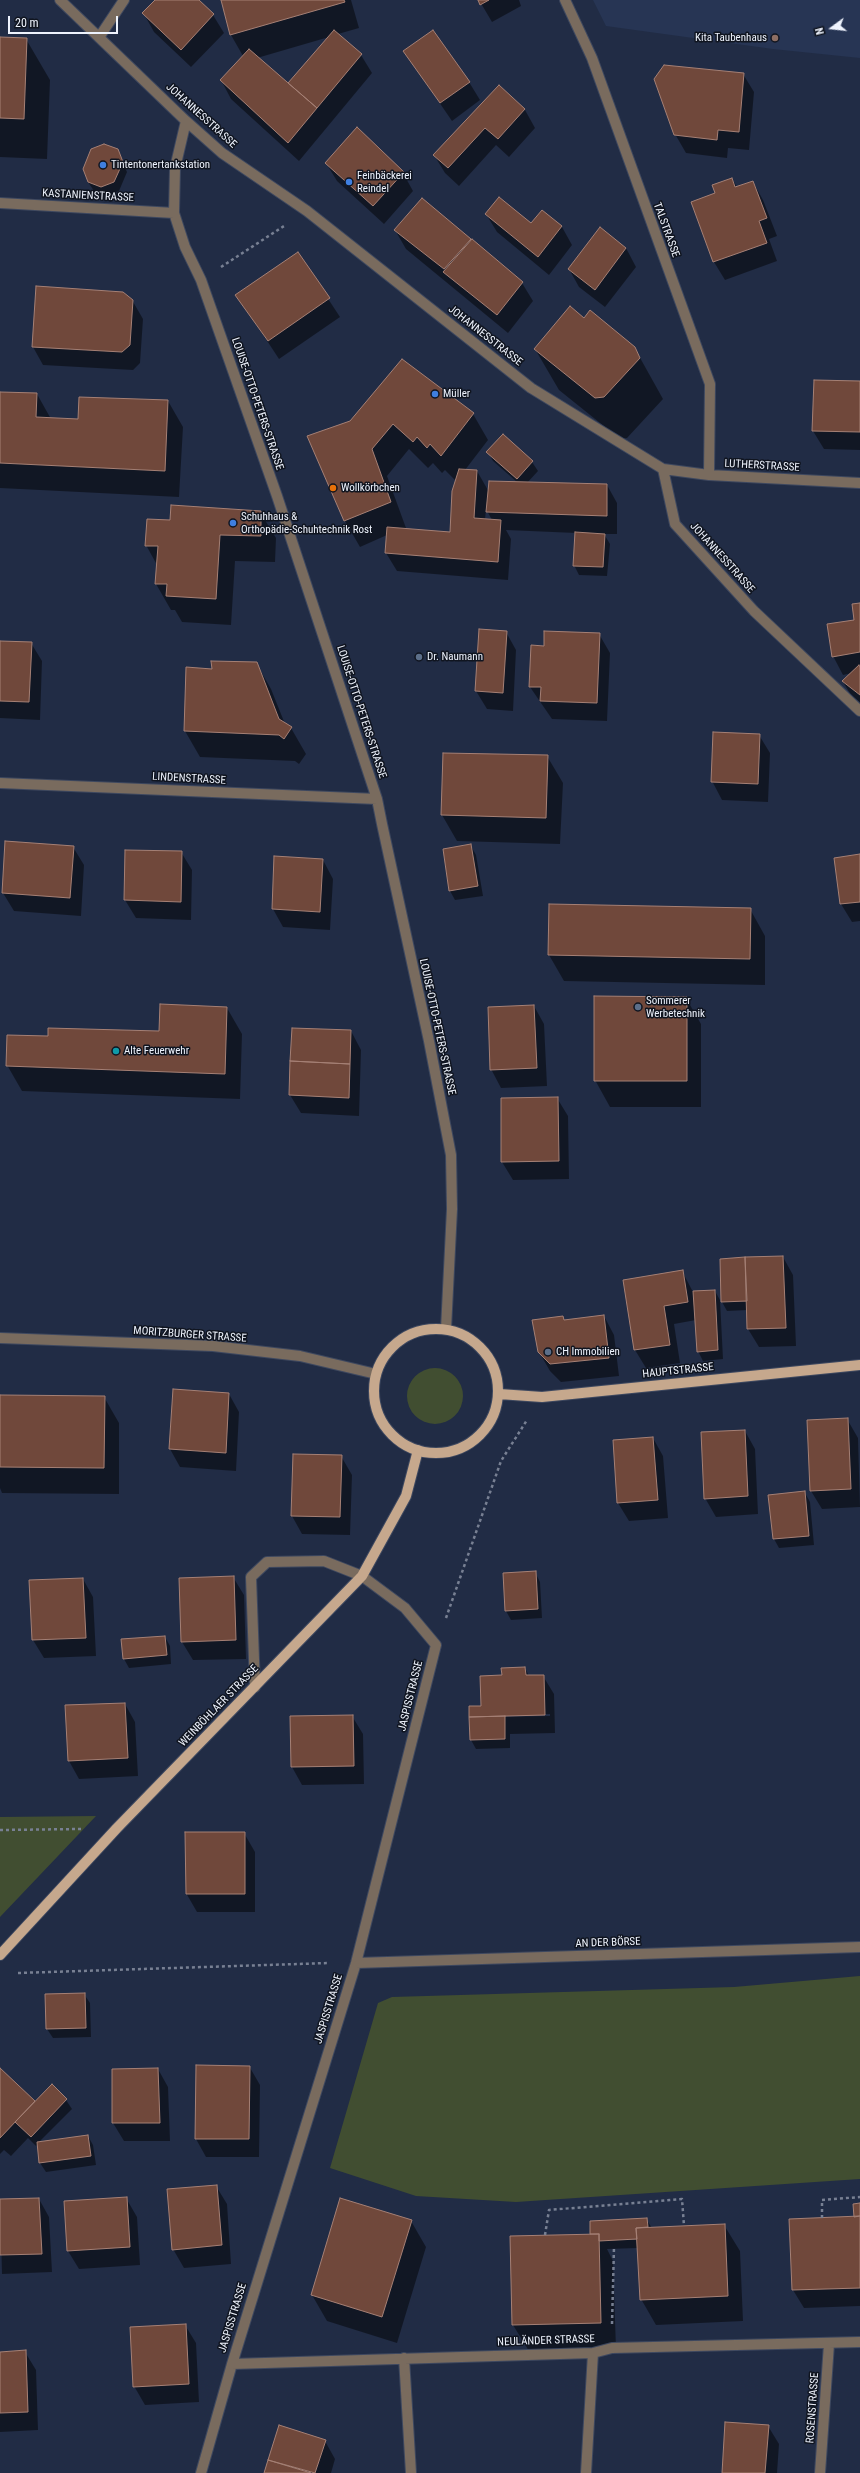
<!DOCTYPE html>
<html>
<head>
<meta charset="utf-8">
<style>
  body { margin:0 }
  #map { position:relative; width:860px; height:2473px; overflow:hidden; background:#212c45; font-family:"Roboto Condensed",sans-serif }
  canvas { display:block }
  .north { position:absolute; left:812px; top:8px; width:40px; height:40px; -webkit-text-stroke:3px #101520; paint-order:stroke; rotate:255deg; font-size:11px; font-weight:700; line-height:16px; text-align:center; color:#eef3fd }
  .north::after { content:''; display:block; margin:auto; width:14px; height:18px; background:#eef3fd; clip-path:polygon(50% 0,100% 100%,50% 72%,0 100%) }
  .scale { position:absolute; left:8px; top:16px; width:110px; height:18px; box-sizing:border-box; border:2px solid #eef3fd; border-top:0; padding-left:5px; font-size:12px; line-height:14px; white-space:nowrap; color:#eef3fd; -webkit-text-stroke:3px #101520; paint-order:stroke }
</style>
</head>
<body>
<div id="map">
<canvas width="860" height="2473"></canvas>
<div class="north">N</div>
<div class="scale">20 m</div>
</div>
<script>
const g = document.querySelector('canvas').getContext('2d');
g.lineJoin = 'round';
function fill(path, color) { g.fillStyle = color; g.fill(path, 'evenodd'); }
const shape = rows => new Path2D(rows.map(r => 'M' + r).join(''));
function strokePath(path, color, width, dash) { g.strokeStyle = color; g.lineWidth = width; g.lineCap = dash ? 'butt' : 'round'; g.setLineDash(dash || []); g.stroke(path); }
function drawText(font, color, halo, rows, align = 'center') {
  g.font = font + ' "Roboto Condensed",sans-serif'; g.lineWidth = 3; g.setLineDash([]); g.textBaseline = 'middle'; g.strokeStyle = halo; g.fillStyle = color; for (const [text, x, y, turn = 0] of rows) {
    g.save(); g.translate(x, y); g.rotate((+turn || 0) * Math.PI / 180); g.textAlign = isNaN(turn) ? turn : align; if (halo) g.strokeText(text, 0, 0); g.fillText(text, 0, 0); g.restore();
  }
}
fill(shape([
  [593,0,860,0,860,58,773,49,606,26]
]), '#273554');
fill(shape([
  '407 1396a28 28 0 1 1 56 0a28 28 0 1 1-56 0Z',
  [96,1816,0,1917,0,1817],
  [860,1976,860,2179,516,2202,416,2196,330,2168,378,2003,392,1997,734,1987]
]), '#414e31');
fill(shape([
  [156,0,197,0,213,15,224,33,191,67,154,32,144,14],
  [222,0,351,0,359,28,338,34,361,55,372,73,299,161,231,99,221,80,243,56,231,35],
  [329,37,288,85,257,58],
  [479,0,519,0,521,6,492,22],
  [0,38,26,39,50,80,47,159,0,157],
  [404,51,469,82,480,100,452,121],
  [743,74,754,92,749,150,728,148,727,158,686,153,675,134],
  [499,86,525,110,535,128,509,157,496,145,459,186,445,173,434,155],
  [117,150,127,172,119,191,107,196,94,191,88,182],
  [326,163,403,173,413,191,384,224,337,181],
  [732,179,737,187,753,182,763,200,777,236,769,239,777,261,725,280,714,262,692,203,716,194],
  [422,199,522,283,533,301,508,333,406,249,395,230],
  [542,211,562,227,572,245,549,275,497,232,486,214,531,225],
  [626,248,636,267,605,307,579,287,569,269],
  [298,253,340,317,279,359,237,295],
  [132,300,143,319,140,363,133,370,43,365,33,347],
  [584,319,634,347,663,399,627,438,620,439,559,390,535,349],
  [402,360,473,414,488,440,465,470,477,471,489,492,517,482,493,461,488,452,503,435,532,462,538,471,527,483,607,485,617,503,617,534,604,534,610,544,607,576,579,575,574,565,576,533,506,530,511,539,508,580,397,571,386,553,387,535,360,547,345,521,308,436,351,422],
  [409,449,428,468,433,463,442,473,445,470,456,481,451,533,402,529,406,528,387,476],
  [486,509,492,520,485,520],
  [860,382,860,450,824,449,813,431],
  [0,393,37,394,51,419,79,420,168,401,183,427,179,497,0,488],
  [260,512,276,538,275,562,235,561,231,625,182,622,175,610,171,610,156,584,157,565,146,545,171,521],
  [860,604,860,704,854,700,843,682,852,673,843,675,833,656,855,621],
  [480,630,506,632,516,650,513,711,487,709,476,691],
  [599,634,610,653,607,721,552,719,530,687,545,647],
  [0,642,31,643,42,661,40,720,0,718],
  [256,663,271,689,285,724,291,728,306,754,299,764,295,761,200,757,185,731,213,670],
  [759,735,770,753,768,802,722,800,712,781],
  [547,756,563,783,560,844,457,841,442,815],
  [6,842,73,847,84,865,81,916,14,911,3,893],
  [471,846,476,855,483,896,455,900,450,891],
  [181,852,192,870,191,920,136,918,125,900],
  [860,855,860,921,852,922,841,904,835,859],
  [323,860,333,879,330,930,283,927,273,909],
  [750,909,765,936,765,985,564,981,549,955],
  [686,998,701,1024,701,1107,610,1107,595,1080],
  [534,1006,544,1024,547,1086,501,1088,491,1069],
  [227,1008,242,1034,240,1099,22,1091,7,1065,49,1038,160,1032],
  [351,1031,361,1050,359,1116,301,1113,290,1095],
  [557,1098,568,1116,569,1179,513,1180,502,1162],
  [783,1257,793,1275,796,1346,759,1347,748,1329,748,1310,727,1311,722,1302,721,1259],
  [682,1271,693,1292,715,1291,720,1300,723,1359,703,1361,698,1351,696,1320,674,1324,680,1363,646,1368,635,1350,624,1281],
  [604,1316,614,1335,619,1376,561,1382,550,1371,539,1352,565,1321],
  [229,1394,239,1412,236,1471,180,1467,170,1449],
  [0,1396,104,1397,119,1423,119,1494,2,1493,0,1488],
  [847,1419,858,1438,860,1507,822,1509,811,1491],
  [745,1431,755,1449,758,1514,716,1517,705,1498],
  [653,1438,663,1456,668,1518,629,1521,618,1503],
  [341,1456,352,1475,350,1535,302,1534,292,1516],
  [805,1493,810,1502,814,1545,779,1548,774,1539,769,1496],
  [535,1572,540,1582,542,1618,511,1620,506,1611],
  [233,1577,244,1595,246,1659,193,1660,182,1642],
  [83,1579,93,1597,96,1656,44,1658,33,1640],
  [165,1637,170,1646,171,1664,129,1668,124,1659],
  [525,1668,529,1676,543,1676,554,1694,555,1733,510,1734,510,1748,476,1749,471,1740,470,1707,482,1707,503,1676],
  [550,1714,550,1716,491,1717,491,1715],
  [125,1704,135,1722,138,1776,79,1779,69,1761],
  [352,1716,363,1734,364,1784,302,1785,292,1767],
  [244,1833,255,1852,255,1912,197,1912,186,1893],
  [84,1994,90,2003,91,2037,53,2038,47,2029],
  [249,2066,260,2085,259,2157,206,2157,196,2139],
  [0,2069,35,2103,66,2100,72,2109,39,2142,88,2136,93,2145,96,2165,46,2172,40,2163,38,2144,36,2146,28,2138,11,2156,4,2150,0,2154],
  [158,2069,168,2087,170,2141,124,2141,113,2123,113,2070],
  [216,2186,227,2204,231,2264,184,2268,173,2249],
  [126,2198,137,2217,140,2265,79,2269,68,2251,65,2202],
  [39,2199,49,2217,52,2272,2,2274,0,2200],
  [860,2204,860,2306,804,2308,793,2290,855,2218],
  [646,2219,652,2228,724,2225,740,2251,743,2321,656,2325,641,2299,638,2248,607,2249,613,2261,616,2349,529,2351,513,2325,591,2234],
  [411,2221,426,2247,397,2343,327,2321,312,2295],
  [185,2325,196,2343,199,2402,145,2405,134,2386],
  [25,2352,36,2370,38,2430,0,2432,0,2353],
  [768,2426,779,2444,777,2473,723,2473],
  [280,2427,325,2441,335,2459,331,2473,266,2473]
]), '#0007');
const building = shape([
  [155,0,199,0,214,14,181,50,142,13,155,0],
  [221,0,344,0,345,2,230,35,221,0],
  [478,0,489,0,480,5,478,0],
  [334,30,362,54,317,108,288,83,334,30],
  [433,30,470,82,440,103,403,51,433,30],
  [0,37,27,38,24,119,0,118,0,37],
  [249,49,317,108,288,143,220,80,249,49],
  [664,65,744,73,739,132,718,130,717,140,674,135,654,79,664,65],
  [499,85,525,109,498,139,485,128,448,168,433,155,499,85],
  [357,127,404,172,373,206,325,163,357,127],
  [104,144,118,149,123,162,114,182,101,187,88,182,83,169,91,149,104,144],
  [732,178,735,187,753,181,767,218,759,221,767,243,713,262,691,202,715,193,712,185,732,178],
  [499,197,531,223,542,210,562,226,538,257,485,214,499,197],
  [422,198,471,239,444,269,394,230,422,198],
  [600,227,626,248,595,290,568,269,600,227],
  [472,239,523,282,497,315,443,272,472,239],
  [298,252,330,298,268,341,235,295,298,252],
  [36,286,123,292,133,300,130,345,122,352,32,347,36,286],
  [570,306,584,318,590,310,635,347,640,358,604,397,595,398,534,349,570,306],
  [402,359,474,413,441,456,430,444,427,448,417,437,413,442,393,424,372,449,391,502,344,521,307,436,350,421,402,359],
  [814,380,860,381,860,432,812,431,814,380],
  [0,392,37,393,36,417,78,419,79,397,168,400,165,471,0,463,0,392],
  [503,434,533,461,517,479,486,452,503,434],
  [459,469,477,470,474,518,501,520,498,562,385,553,387,527,450,532,452,491,459,469],
  [489,481,607,484,607,516,486,512,489,481],
  [171,505,261,511,261,536,220,535,216,599,166,596,167,584,155,584,158,546,145,546,147,519,170,520,171,505],
  [575,532,605,534,603,567,573,566,575,532],
  [860,603,860,652,832,657,827,624,854,620,852,604,860,603],
  [479,629,507,631,503,693,475,691,479,629],
  [544,631,600,633,597,703,540,701,541,687,529,687,531,645,544,646,544,631],
  [0,641,32,642,29,702,0,701,0,641],
  [211,661,257,662,279,719,292,727,284,739,279,735,184,731,186,667,212,669,211,661],
  [859,665,860,667,860,695,842,681,859,665],
  [713,732,760,734,758,784,711,782,713,732],
  [443,753,548,755,546,818,441,815,443,753],
  [5,841,74,846,70,898,2,893,5,841],
  [471,844,478,886,449,891,443,849,471,844],
  [125,850,182,851,181,902,124,900,125,850],
  [860,854,860,902,840,904,834,858,860,854],
  [274,856,323,859,320,912,272,909,274,856],
  [549,904,751,908,750,959,548,955,549,904],
  [594,996,687,997,687,1081,594,1081,594,996],
  [160,1004,227,1007,225,1074,6,1066,7,1035,48,1036,48,1028,159,1031,160,1004],
  [534,1005,537,1068,490,1070,488,1007,534,1005],
  [292,1028,351,1030,350,1064,290,1061,292,1028],
  [290,1061,350,1064,349,1098,289,1095,290,1061],
  [558,1097,559,1161,501,1162,501,1098,558,1097],
  [783,1256,786,1328,747,1329,745,1257,783,1256],
  [745,1257,747,1301,721,1302,720,1259,745,1257],
  [683,1270,688,1302,664,1306,670,1345,634,1350,623,1280,683,1270],
  [715,1290,718,1350,697,1352,693,1291,715,1290],
  [604,1315,609,1358,550,1364,538,1352,532,1320,563,1316,564,1320,604,1315],
  [173,1389,229,1393,226,1453,169,1449,173,1389],
  [0,1395,105,1396,104,1468,0,1467,0,1395],
  [848,1418,851,1489,810,1491,807,1420,848,1418],
  [745,1430,748,1496,704,1499,701,1432,745,1430],
  [653,1437,658,1500,617,1503,613,1440,653,1437],
  [293,1454,342,1455,340,1517,291,1516,293,1454],
  [805,1491,809,1536,773,1539,768,1495,805,1491],
  [536,1571,538,1609,505,1611,503,1573,536,1571],
  [234,1576,236,1640,181,1642,179,1578,234,1576],
  [83,1578,86,1638,32,1640,29,1580,83,1578],
  [165,1636,167,1655,123,1659,121,1639,165,1636],
  [525,1667,526,1675,544,1675,545,1715,469,1717,469,1706,481,1706,480,1676,502,1675,501,1668,525,1667],
  [125,1703,128,1758,68,1761,65,1705,125,1703],
  [353,1715,354,1766,291,1767,290,1716,353,1715],
  [505,1716,505,1739,470,1740,469,1717,505,1716],
  [185,1832,245,1832,245,1894,186,1894,185,1832],
  [85,1993,86,2028,46,2029,45,1994,85,1993],
  [196,2065,250,2066,249,2139,195,2139,196,2065],
  [0,2068,35,2101,0,2138,0,2068],
  [158,2068,160,2123,112,2123,112,2069,158,2068],
  [52,2084,67,2099,31,2137,15,2122,52,2084],
  [88,2135,91,2156,39,2163,37,2142,88,2135],
  [217,2185,222,2245,172,2250,167,2189,217,2185],
  [127,2197,130,2247,67,2251,64,2201,127,2197],
  [39,2198,42,2254,0,2255,0,2199,39,2198],
  [340,2198,412,2220,382,2317,311,2295,340,2198],
  [860,2203,860,2216,854,2217,853,2204,860,2203],
  [860,2216,860,2288,792,2290,789,2219,860,2216],
  [647,2218,648,2227,636,2228,637,2239,599,2241,599,2234,590,2234,590,2221,647,2218],
  [725,2224,728,2296,640,2300,636,2228,725,2224],
  [599,2234,601,2323,512,2325,510,2236,599,2234],
  [186,2324,189,2384,133,2387,130,2327,186,2324],
  [26,2350,28,2412,0,2413,0,2352,26,2350],
  [725,2422,769,2425,765,2473,722,2473,725,2422],
  [279,2425,326,2440,315,2473,268,2460,279,2425],
  [268,2460,311,2473,264,2473,268,2460]
]);
fill(building, '#70483b');
strokePath(building, '#a58075', 1);
const minor = shape([
  [60,0,186,121,222,153,307,211,531,388,663,469,709,475,860,483],
  [565,0,592,58,710,384,709,475],
  [100,36,124,0],
  [186,121,175,168,174,213,185,247,201,280,277,496,377,799,382,824,429,1041,451,1155,452,1209,446,1329],
  [0,203,174,213],
  [663,469,675,524,754,611,860,711],
  [0,783,377,799],
  [0,1338,213,1346,300,1356,376,1374],
  [356,1963,860,1947],
  [404,2358,411,2473],
  [232,2364,593,2353,612,2348,860,2342],
  [201,2473,232,2364,356,1963,436,1645,405,1608,362,1576,324,1561,267,1562,251,1577,255,1687],
  [586,2473,593,2353],
  [820,2473,829,2344]
]);
const major = shape([
  '374 1391a62 62 0 1 1 124 0a62 62 0 1 1-124 0Z',
  [499,1394,542,1397,860,1365],
  [0,1955,117,1828,362,1576,406,1496,418,1450]
]);
strokePath(minor, '#3e485f', 12);
strokePath(major, '#3e485f', 12);
strokePath(shape([
  [221,267,284,226],
  [446,1618,501,1461,527,1420],
  [0,1830,81,1829],
  [18,1973,329,1963],
  [822,2218,822,2200,860,2197],
  [545,2235,549,2210,682,2199,684,2226],
  [612,2324,614,2247]
]), '#788093', 2.5, [3, 3]);
strokePath(minor, '#796b5e', 10);
strokePath(major, '#c6a88d', 10);
for (const [x, y, r, color] of [
  [775,38,4,"#8d6e63"],
  [103,165,4,"#3f7fe0"],
  [349,182,4,"#3f7fe0"],
  [435,394,4,"#3f7fe0"],
  [333,488,4,"#e8710a"],
  [233,523,4,"#3f7fe0"],
  [419,657,4,"#5c6f8a"],
  [638,1007,4,"#5c6f8a"],
  [116,1051,4,"#0f9aa8"],
  [548,1352,4,"#5c6f8a"]
]) { const dot = new Path2D(); dot.arc(x, y, r, 0, 2 * Math.PI); g.fillStyle = color; g.fill(dot); strokePath(dot, '#101520', 1.5); }
drawText('11px', '#eef3fd', '#101520', [
  ["Kita Taubenhaus",767,38,"right"],
  ["Tintentonertankstation",111,165],
  ["Feinbäckerei",357,176],
  ["Reindel",357,189],
  ["Müller",443,394],
  ["Wollkörbchen",341,488],
  ["Schuhhaus &",241,517],
  ["Orthopädie-Schuhtechnik Rost",241,530],
  ["Dr. Naumann",427,657],
  ["Sommerer",646,1001],
  ["Werbetechnik",646,1014],
  ["Alte Feuerwehr",124,1051],
  ["CH Immobilien",556,1352]
], 'left');
drawText('11px', '#eef3fd', '#101520', [
  ["JOHANNESSTRASSE",201,116,42],
  ["KASTANIENSTRASSE",88,196,3],
  ["TALSTRASSE",666,230,70],
  ["JOHANNESSTRASSE",485,336,38],
  ["LOUISE-OTTO-PETERS-STRASSE",257,404,71],
  ["LUTHERSTRASSE",762,466,3],
  ["JOHANNESSTRASSE",722,558,48],
  ["LOUISE-OTTO-PETERS-STRASSE",361,712,72],
  ["LINDENSTRASSE",189,779,3],
  ["LOUISE-OTTO-PETERS-STRASSE",437,1027,78],
  ["MORITZBURGER STRASSE",190,1335,4],
  ["HAUPTSTRASSE",678,1371,-6],
  ["JASPISSTRASSE",411,1696,-76],
  ["WEINBÖHLAER STRASSE",219,1706,-46],
  ["AN DER BÖRSE",608,1943,-2],
  ["JASPISSTRASSE",329,2009,-73],
  ["JASPISSTRASSE",233,2318,-73],
  ["NEULÄNDER STRASSE",546,2341,-2],
  ["ROSENSTRASSE",813,2408,-86]
]);
</script>
</body>
</html>
